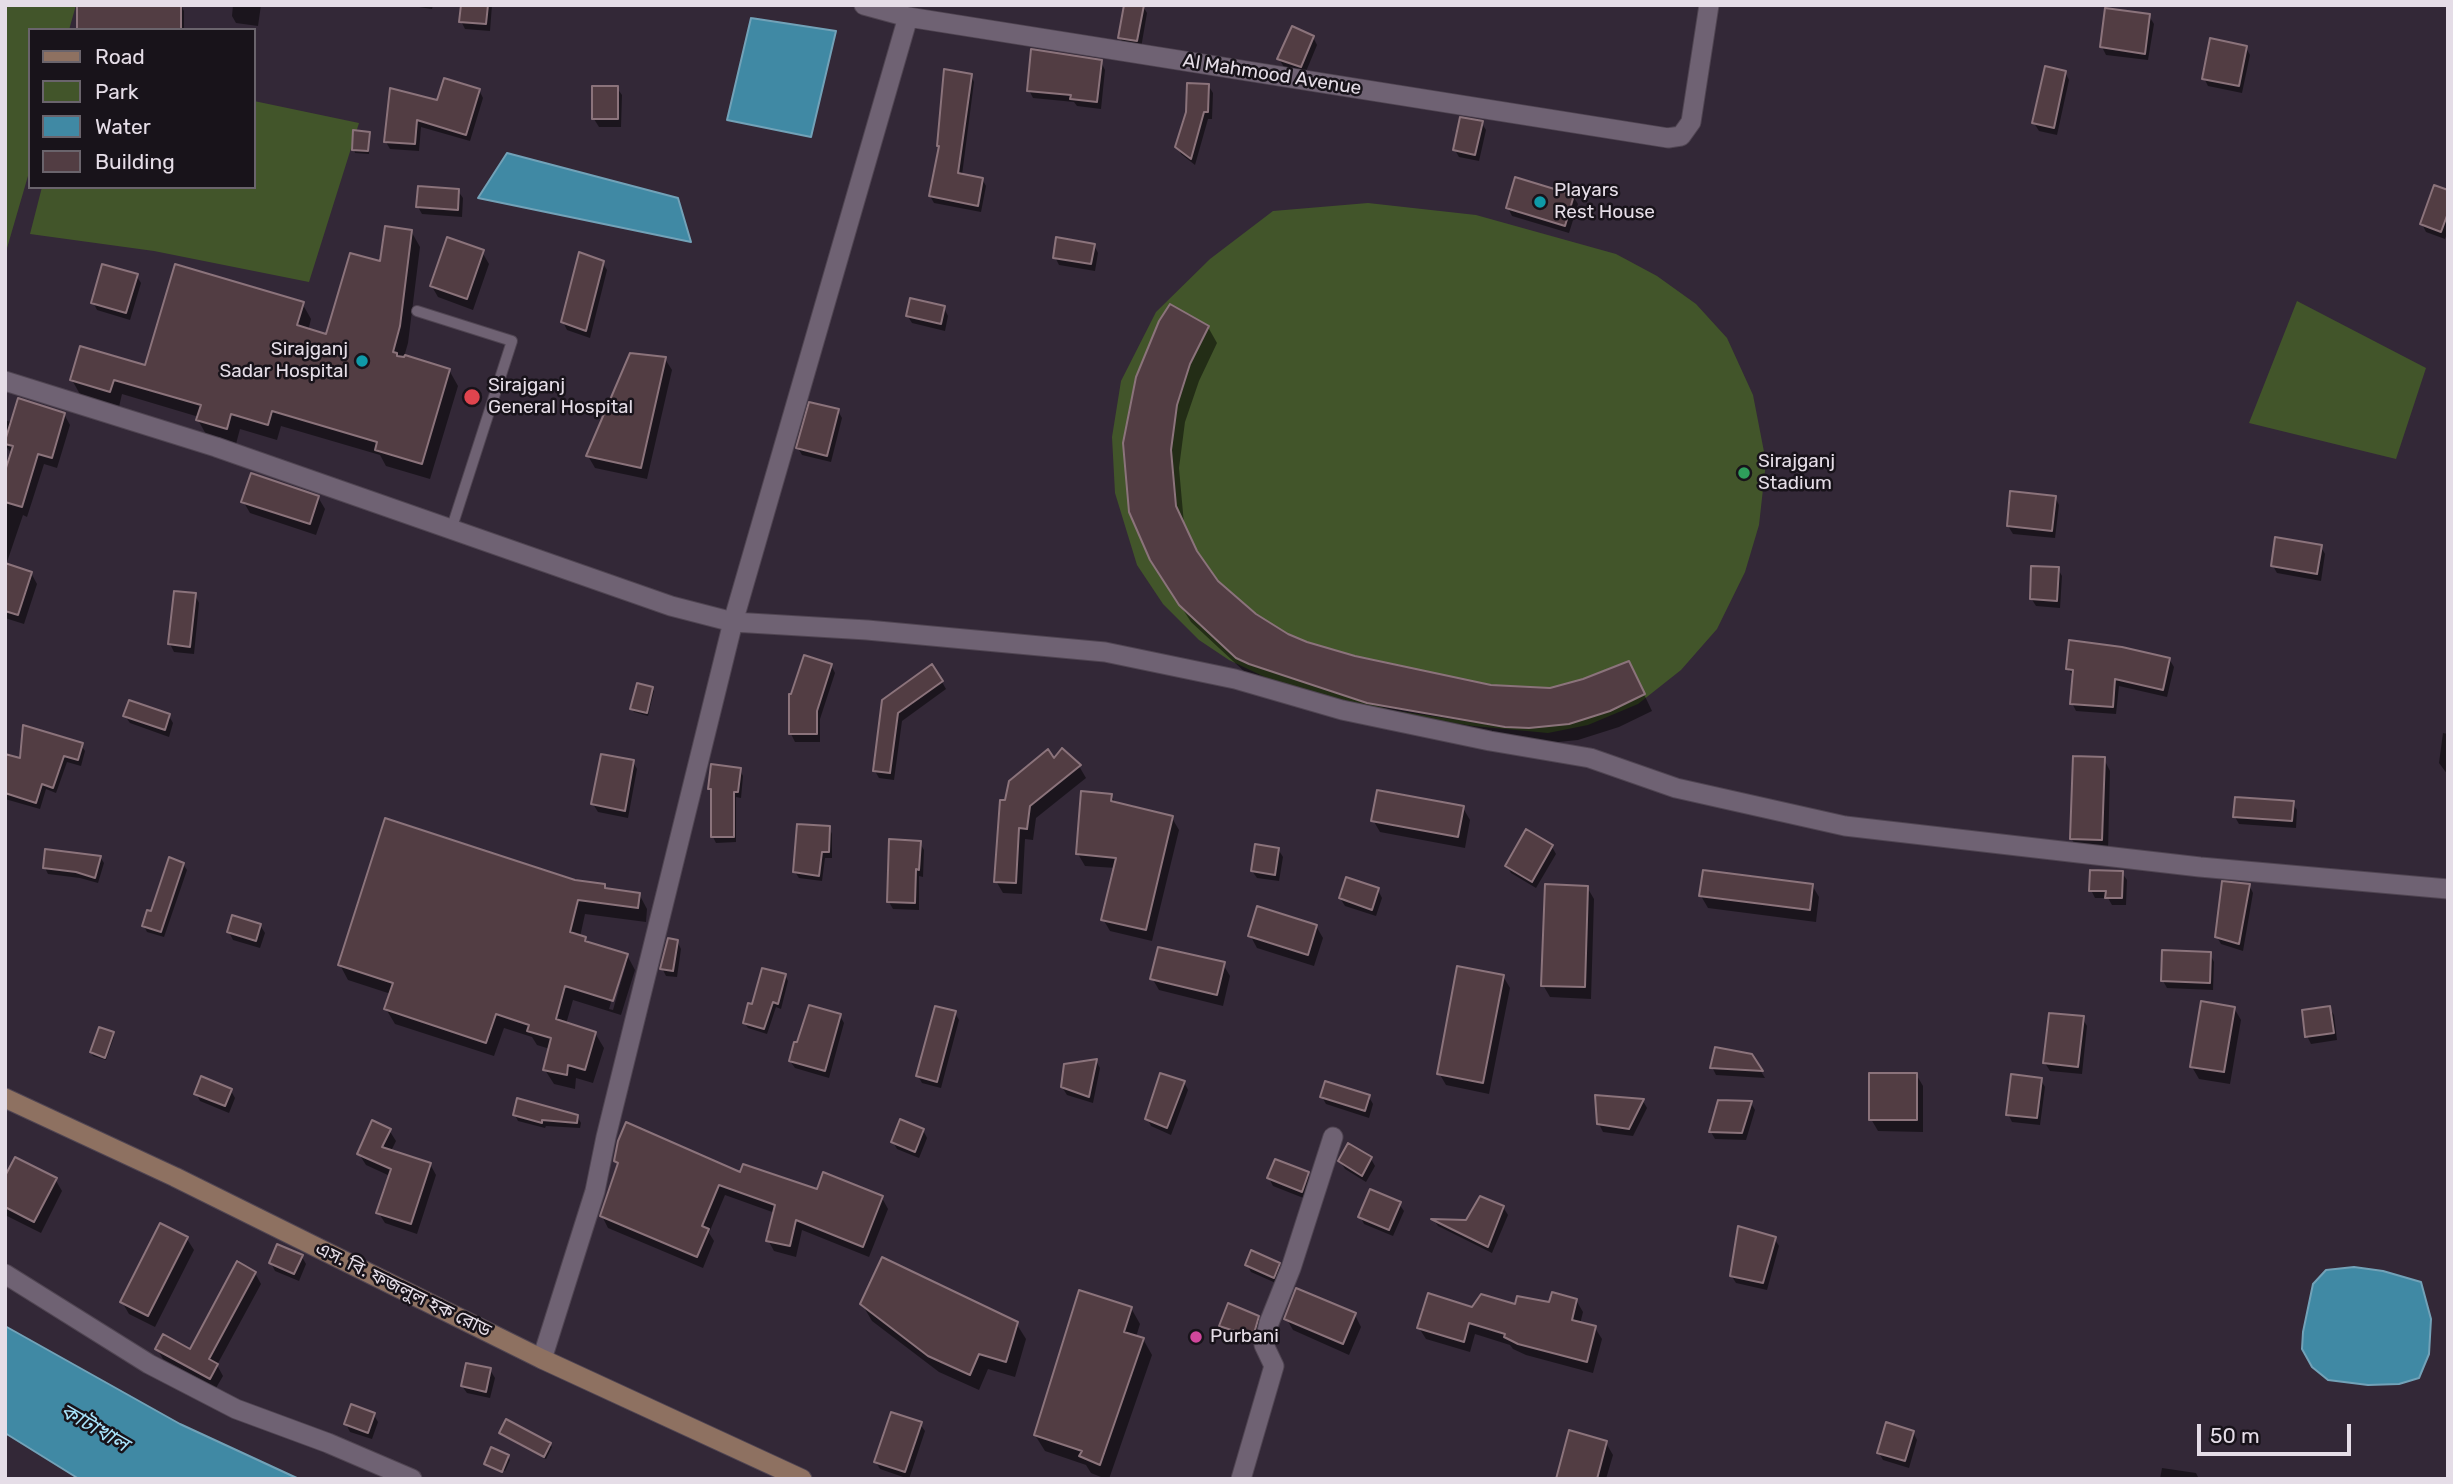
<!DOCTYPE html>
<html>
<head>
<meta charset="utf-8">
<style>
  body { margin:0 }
  #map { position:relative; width:2453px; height:1484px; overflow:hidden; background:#332837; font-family:Rubik,sans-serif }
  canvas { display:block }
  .frame { position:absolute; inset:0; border:7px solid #e5dde7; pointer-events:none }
  .legend { position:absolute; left:28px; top:28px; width:228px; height:161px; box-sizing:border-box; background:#18131a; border:2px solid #6a646c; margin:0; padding:9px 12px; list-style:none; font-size:21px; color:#e5dde7 }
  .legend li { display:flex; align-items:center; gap:14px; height:35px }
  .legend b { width:35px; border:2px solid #6a646c }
  .scale { position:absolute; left:2197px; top:1424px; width:154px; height:32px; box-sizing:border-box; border:4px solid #e5dde7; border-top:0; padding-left:9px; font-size:21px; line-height:24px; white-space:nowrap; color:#e5dde7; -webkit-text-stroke:5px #18131a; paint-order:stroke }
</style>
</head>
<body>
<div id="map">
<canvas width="2453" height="1484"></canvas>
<div class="frame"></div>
<ul class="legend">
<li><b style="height:9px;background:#8e7161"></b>Road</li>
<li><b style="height:19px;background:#42552a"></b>Park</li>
<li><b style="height:19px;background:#4089a4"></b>Water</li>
<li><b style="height:19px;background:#523d43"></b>Building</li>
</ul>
<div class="scale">50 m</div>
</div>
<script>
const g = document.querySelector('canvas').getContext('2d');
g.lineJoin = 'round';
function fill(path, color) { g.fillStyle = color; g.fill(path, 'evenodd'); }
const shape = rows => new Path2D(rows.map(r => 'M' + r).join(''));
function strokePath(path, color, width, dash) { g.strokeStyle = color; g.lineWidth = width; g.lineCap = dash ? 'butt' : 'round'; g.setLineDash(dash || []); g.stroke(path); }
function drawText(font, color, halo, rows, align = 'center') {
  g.font = font + ' Rubik,"Noto Sans Bengali",sans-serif'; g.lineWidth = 5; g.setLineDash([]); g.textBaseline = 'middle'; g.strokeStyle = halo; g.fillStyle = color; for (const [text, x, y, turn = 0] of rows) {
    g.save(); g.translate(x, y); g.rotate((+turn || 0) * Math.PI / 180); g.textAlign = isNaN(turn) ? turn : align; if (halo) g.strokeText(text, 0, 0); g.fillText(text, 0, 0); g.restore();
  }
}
fill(shape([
  [5,5,76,5,69,30,30,30,30,169,5,255],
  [254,101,359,123,309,282,154,251,30,234,42,187,254,187],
  [1368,203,1476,215,1616,254,1657,276,1696,304,1727,338,1753,395,1766,462,1759,525,1745,572,1717,629,1681,670,1638,704,1588,725,1548,733,1473,726,1370,710,1271,680,1229,660,1199,640,1163,604,1137,565,1115,493,1112,437,1121,381,1156,312,1210,259,1273,211],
  [1171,305,1209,326,1190,364,1177,405,1171,450,1176,506,1197,551,1218,581,1256,614,1288,634,1307,642,1355,656,1491,685,1550,688,1583,679,1629,661,1644,694,1610,711,1569,724,1529,728,1505,727,1391,710,1249,664,1228,650,1179,605,1150,560,1129,512,1123,443,1136,377,1159,321],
  [2297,301,2426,368,2396,459,2249,423]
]), '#42552a');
const water = shape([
  [751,18,836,31,811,137,727,120,751,18],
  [507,153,678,198,691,242,478,198,507,153],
  [2354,1267,2383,1271,2421,1282,2431,1319,2429,1354,2419,1378,2399,1384,2368,1385,2328,1380,2312,1367,2302,1349,2303,1332,2313,1284,2326,1270,2354,1267],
  [5,1326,180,1424,299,1479,79,1479,5,1433,5,1326]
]);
fill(water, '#4089a4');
strokePath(water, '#72a2b8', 2);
fill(shape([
  [181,5,184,11,184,30,78,30],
  [233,5,261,5,258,26,236,23,232,16],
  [406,5,433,5,432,9],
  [462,5,492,5,490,31,465,29,461,21],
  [1143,6,1147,13,1141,48,1124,45,1120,38],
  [2149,16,2154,24,2148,60,2106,55,2102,47],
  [1313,37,1317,45,1305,74,1284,67,1279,59],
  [2246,48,2250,55,2242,93,2208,86,2204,78],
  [1101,62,1105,70,1101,109,1077,106,1074,102,1033,98,1029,90],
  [2065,72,2069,80,2057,135,2039,131,2034,123],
  [971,75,974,82,962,175,982,179,986,186,981,212,934,203,930,196],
  [1208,85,1213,93,1212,119,1208,119,1195,165,1181,154,1177,146],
  [617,88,622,95,621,127,599,127,594,119],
  [479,90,483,98,470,141,421,127,419,151,390,149,386,142,439,102],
  [1481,122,1486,130,1479,161,1459,157,1455,150],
  [369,133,369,154,355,153,354,149],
  [458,191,463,198,462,217,422,214,418,207],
  [2448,192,2448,231,2445,239,2426,232,2422,224],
  [1573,196,1578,204,1569,233,1512,216,1508,208],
  [411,231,420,247,408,343,404,357,449,370,458,386,430,479,386,466,380,455,281,426,277,440,240,429,236,444,207,436,198,420,199,417,122,394,119,407,81,396,72,380,146,367,302,303,311,319,308,331,327,337],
  [1094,245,1098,253,1095,271,1059,265,1055,257],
  [482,252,489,264,473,310,438,297,431,285],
  [602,262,607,270,590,338,567,330,563,322],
  [136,275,141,283,130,320,97,310,93,302],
  [944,308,948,316,945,331,912,323,907,315],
  [1208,327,1217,343,1199,381,1185,422,1179,468,1184,524,1201,559,1217,582,1255,615,1288,636,1354,657,1491,687,1551,690,1584,681,1629,663,1652,711,1619,727,1578,740,1539,744,1377,718,1247,674,1191,622,1162,577,1125,443],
  [665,359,672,370,647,479,595,468,588,456],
  [838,411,842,418,831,462,802,455,798,448],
  [64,414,70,425,57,468,44,464,27,517,23,515,6,565,31,573,37,584,24,624,5,618,5,480,12,454,5,445,5,420,13,423],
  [318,497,325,509,316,535,250,513,243,501],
  [2055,497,2059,505,2055,538,2013,534,2008,526],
  [2321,547,2325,554,2321,581,2277,573,2273,566],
  [2058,569,2062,576,2060,608,2036,606,2031,598],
  [195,595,199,603,194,654,174,652,170,644],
  [2169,659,2174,667,2167,697,2119,686,2116,714,2076,711,2072,703,2074,677,2068,669],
  [831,665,835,673,820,719,820,742,795,742,791,734],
  [942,682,946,689,902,721,894,780,879,778,875,771,883,701],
  [652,688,654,691,648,716,634,712,632,709],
  [125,716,169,716,173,723,169,737,130,723],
  [2443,733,2448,734,2448,775,2439,763],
  [81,745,85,751,81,766,67,762,56,793,46,789,40,809,5,799,5,756,22,760],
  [2104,759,2110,771,2108,851,2078,850,2071,838],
  [1054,761,1079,766,1086,778,1036,818,1033,840,1025,839,1022,894,1003,893,996,881,1006,802],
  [633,762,637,769,628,818,598,812,593,804],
  [740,770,743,776,741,798,736,797,736,842,716,843,713,837,713,794,710,789],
  [1111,795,1116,804,1172,818,1179,830,1152,941,1110,931,1103,919,1116,868,1085,866,1078,854],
  [2292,803,2297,810,2296,828,2239,824,2235,817],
  [1463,808,1470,820,1465,848,1380,832,1373,820],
  [829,827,832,834,832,858,825,858,822,881,799,878,795,872],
  [920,843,924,850,923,877,919,876,919,910,893,909,889,902],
  [1552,847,1556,854,1536,888,1511,873,1507,866],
  [1278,849,1283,857,1279,881,1257,878,1252,871],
  [100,857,104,863,98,883,80,878,48,874,45,868],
  [183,864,187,870,164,937,147,932,144,926],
  [2122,873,2127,880,2126,905,2112,905,2108,898,2095,898,2091,890],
  [575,882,604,886,607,890,639,894,647,909,646,922,585,914,580,937,585,938,588,943,627,955,635,970,621,1015,573,1000,566,1024,595,1033,604,1048,593,1083,576,1078,575,1089,554,1084,545,1070,550,1049,537,1045,532,1037,504,1028,494,1056,395,1024,386,1009,391,994,348,980,340,965],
  [623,964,626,964,613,1010,609,1009],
  [1812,885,1819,897,1816,922,1708,908,1701,896],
  [2249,885,2253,893,2243,951,2221,944,2217,937],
  [1587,887,1594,899,1591,999,1550,997,1543,985],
  [1378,890,1382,898,1376,916,1345,906,1340,898],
  [260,925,265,933,260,948,233,940,229,932],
  [1316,926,1323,938,1314,966,1257,948,1250,935],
  [677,941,681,949,677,977,666,976,662,968],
  [2210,954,2214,962,2213,990,2167,988,2163,981],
  [1223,964,1230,976,1223,1006,1159,990,1152,978],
  [785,975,788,981,781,1009,776,1007,767,1034,748,1028,744,1022,753,1007],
  [1503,976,1510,988,1489,1094,1446,1085,1439,1073],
  [2234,1008,2241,1020,2230,1084,2199,1079,2192,1067],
  [2329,1008,2334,1015,2337,1040,2311,1044,2307,1036],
  [955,1013,959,1020,941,1088,922,1083,918,1076],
  [840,1016,844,1023,829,1078,795,1068,790,1061],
  [2082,1018,2087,1026,2082,1074,2050,1071,2045,1063],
  [113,1034,114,1037,106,1060,93,1056,91,1052],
  [1751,1055,1765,1078,1716,1075,1712,1067],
  [1096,1061,1100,1068,1093,1103,1067,1095,1062,1087],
  [1916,1074,1923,1086,1923,1132,1878,1131,1871,1119],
  [2040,1079,2045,1087,2040,1125,2012,1122,2008,1114],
  [1184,1082,1188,1090,1171,1135,1151,1126,1147,1118],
  [231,1091,235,1098,229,1113,200,1101,196,1093],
  [1322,1097,1369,1097,1373,1104,1369,1118,1326,1104],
  [1643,1101,1647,1108,1633,1136,1603,1132,1599,1124],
  [1751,1103,1755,1110,1746,1140,1715,1139,1711,1132],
  [515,1115,577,1116,581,1123,580,1128,546,1126,545,1128,518,1121],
  [389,1130,396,1141,391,1151,430,1164,436,1175,417,1234,385,1223,378,1212,390,1176,366,1165,359,1154],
  [923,1130,927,1138,919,1158,897,1149,893,1142],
  [1371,1159,1375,1166,1366,1182,1345,1169,1340,1161],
  [615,1161,741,1174,818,1191,882,1198,888,1209,869,1257,802,1230,796,1257,774,1251,768,1240,775,1213,725,1195,709,1233,714,1241,703,1268,608,1228,602,1216,618,1166],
  [1308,1174,1312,1182,1306,1199,1273,1186,1269,1178],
  [55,1179,62,1191,41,1233,5,1215,5,1180],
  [1399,1204,1404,1211,1393,1236,1364,1224,1360,1216],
  [1503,1207,1508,1215,1492,1253,1438,1226,1434,1220,1467,1222],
  [1774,1238,1779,1246,1767,1290,1736,1283,1731,1275],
  [187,1239,194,1250,155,1327,129,1314,122,1302],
  [302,1257,306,1264,299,1281,275,1271,271,1263],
  [1279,1264,1283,1272,1278,1284,1251,1272,1247,1265],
  [255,1273,261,1284,217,1365,223,1376,216,1388,163,1359,157,1349,190,1351],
  [1576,1300,1583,1312,1580,1324,1595,1328,1602,1339,1593,1373,1526,1355,1513,1349,1510,1345,1475,1334,1470,1352,1426,1339,1419,1328,1472,1309,1551,1304],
  [862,1304,1016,1323,1026,1339,1015,1377,988,1369,979,1390,939,1372,872,1321],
  [1131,1308,1140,1324,1136,1337,1143,1339,1152,1355,1109,1479,1106,1479,1091,1473,1086,1465,1045,1451,1035,1435],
  [1355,1315,1361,1327,1349,1355,1293,1330,1286,1318],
  [1257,1317,1262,1325,1257,1344,1225,1334,1221,1326],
  [490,1370,495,1378,490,1398,467,1393,462,1386],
  [374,1415,378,1422,372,1439,350,1432,346,1424],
  [920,1424,925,1431,909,1479,880,1469,876,1462],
  [1913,1432,1917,1440,1909,1468,1883,1460,1879,1453],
  [501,1433,550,1444,552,1447,546,1459,503,1436],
  [1606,1443,1613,1455,1606,1479,1558,1479],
  [508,1456,510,1460,505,1471,486,1463],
  [2162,1468,2196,1473,2199,1479,2160,1479]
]), '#0007');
const building = shape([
  [77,5,181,5,181,30,77,30,77,5],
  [461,5,488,5,486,24,459,22,461,5],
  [1124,5,1144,5,1137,41,1118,38,1124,5],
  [2105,8,2150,14,2145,54,2100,47,2105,8],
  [1292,26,1314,36,1301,67,1277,59,1292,26],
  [2210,38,2247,46,2239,86,2202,79,2210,38],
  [1031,49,1102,60,1097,102,1070,99,1071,95,1027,91,1031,49],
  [2045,66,2066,71,2054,128,2032,123,2045,66],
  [944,69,972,74,958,173,983,178,978,206,929,196,939,146,937,146,944,69],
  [444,78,480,89,466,135,417,120,415,144,384,142,390,88,437,100,444,78],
  [1187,83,1209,84,1208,112,1204,112,1191,159,1175,147,1186,112,1187,83],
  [592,86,618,86,618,119,592,119,592,86],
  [1460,117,1483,121,1475,155,1453,150,1460,117],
  [353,130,370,132,368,151,352,150,353,130],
  [1515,177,1574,195,1565,226,1506,208,1515,177],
  [2434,185,2448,190,2448,213,2441,232,2420,224,2434,185],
  [418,186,459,189,458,210,416,207,418,186],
  [385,226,412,230,400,326,393,352,397,353,397,356,404,357,405,355,450,369,422,464,375,450,377,442,272,411,268,425,231,414,227,429,196,420,201,405,114,380,110,392,70,380,80,346,145,365,175,264,304,302,297,325,326,334,350,253,380,261,385,226],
  [447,237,484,250,467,299,430,286,447,237],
  [1056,237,1095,244,1091,264,1053,258,1056,237],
  [579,252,604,261,586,331,561,322,579,252],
  [102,264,138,274,126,313,91,303,102,264],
  [910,298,945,306,941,324,906,316,910,298],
  [1170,304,1209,326,1190,364,1177,405,1171,450,1176,506,1197,551,1218,581,1256,614,1288,634,1307,642,1355,656,1491,685,1550,688,1583,679,1629,661,1645,694,1610,711,1569,724,1529,728,1505,727,1367,703,1249,664,1236,658,1179,605,1150,560,1129,512,1123,443,1136,377,1159,321,1170,304],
  [630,353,666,357,641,468,586,456,630,353],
  [18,398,65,413,52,458,38,454,22,507,5,502,5,471,13,446,5,444,5,441,18,398],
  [809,402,839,409,827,456,796,448,809,402],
  [251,473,319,496,310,524,241,502,251,473],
  [2010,491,2056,496,2052,531,2007,526,2010,491],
  [2275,537,2322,545,2317,574,2271,566,2275,537],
  [5,563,32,572,18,615,5,611,5,563],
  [2031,566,2059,567,2057,601,2030,599,2031,566],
  [174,591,196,593,190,647,168,644,174,591],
  [2069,640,2122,647,2170,658,2163,690,2115,679,2113,707,2070,704,2073,670,2066,669,2069,640],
  [804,655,832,664,817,711,817,734,789,734,789,694,791,694,804,655],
  [932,664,943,681,898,713,890,773,873,771,882,700,932,664],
  [637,683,653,687,647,713,630,709,637,683],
  [129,700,170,714,165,730,123,716,129,700],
  [23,725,83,743,78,760,64,756,53,788,42,784,36,803,5,793,5,754,20,758,23,725],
  [1062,748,1081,765,1030,806,1027,829,1019,828,1016,883,994,882,1000,800,1005,800,1009,781,1048,749,1054,758,1062,748],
  [601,754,634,760,625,811,591,804,601,754],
  [2073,756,2105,757,2102,840,2070,839,2073,756],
  [711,764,741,768,738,792,734,792,734,837,711,837,711,789,708,789,711,764],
  [1377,790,1464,806,1458,837,1371,821,1377,790],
  [1081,791,1112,794,1111,801,1173,816,1146,930,1101,920,1116,858,1076,854,1081,791],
  [2235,797,2294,801,2292,821,2233,817,2235,797],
  [385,818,575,880,605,884,605,888,640,893,638,908,578,900,570,932,586,937,585,941,628,954,613,1001,565,986,556,1019,596,1032,585,1070,568,1065,567,1075,543,1070,551,1038,527,1031,529,1025,496,1014,486,1043,384,1009,393,983,338,965,385,818],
  [797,824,830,826,829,852,822,852,819,876,793,872,797,824],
  [1526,829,1553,845,1532,882,1505,866,1526,829],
  [889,839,921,841,919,870,916,869,915,903,887,902,889,839],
  [1255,844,1279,848,1275,875,1251,871,1255,844],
  [45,849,101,856,95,878,76,872,43,868,45,849],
  [169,857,184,863,161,932,142,926,147,910,151,911,169,857],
  [1703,870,1813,884,1810,910,1699,896,1703,870],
  [2090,870,2123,871,2122,898,2105,898,2106,891,2089,891,2090,870],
  [1346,877,1379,888,1372,910,1339,898,1346,877],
  [2222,881,2250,884,2239,944,2215,937,2222,881],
  [1545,884,1588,886,1585,987,1541,986,1545,884],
  [1257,906,1317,925,1308,955,1248,936,1257,906],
  [232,915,261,924,256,941,227,932,232,915],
  [668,938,678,940,673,971,660,969,668,938],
  [1158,947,1225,962,1217,995,1150,979,1158,947],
  [2162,950,2211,952,2210,983,2161,981,2162,950],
  [1457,966,1504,975,1483,1083,1437,1074,1457,966],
  [762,968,786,974,778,1004,773,1002,764,1029,743,1023,748,1003,752,1004,762,968],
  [2201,1001,2235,1007,2224,1072,2190,1067,2201,1001],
  [809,1005,841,1014,825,1071,789,1061,794,1042,797,1042,809,1005],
  [935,1006,956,1011,937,1082,916,1076,935,1006],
  [2330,1006,2334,1033,2305,1037,2302,1010,2330,1006],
  [2049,1013,2084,1016,2078,1067,2043,1063,2049,1013],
  [99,1027,114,1032,105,1058,90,1052,99,1027],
  [1715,1047,1752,1054,1763,1071,1710,1068,1715,1047],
  [1097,1059,1089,1097,1061,1087,1064,1064,1097,1059],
  [1160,1073,1185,1081,1167,1128,1145,1119,1160,1073],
  [1869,1073,1917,1073,1917,1120,1869,1120,1869,1073],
  [2011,1074,2042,1078,2037,1118,2006,1115,2011,1074],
  [201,1076,232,1089,225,1106,194,1094,201,1076],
  [1325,1081,1370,1095,1365,1111,1320,1097,1325,1081],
  [1595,1095,1644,1099,1629,1129,1597,1124,1595,1095],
  [517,1098,578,1115,577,1123,542,1120,542,1123,513,1115,517,1098],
  [1718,1100,1752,1101,1742,1133,1709,1132,1718,1100],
  [900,1119,924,1129,915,1152,891,1142,900,1119],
  [372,1120,391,1129,382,1147,431,1163,411,1224,376,1213,391,1169,357,1154,372,1120],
  [626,1122,740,1172,743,1164,817,1189,823,1172,883,1196,863,1247,796,1220,790,1246,766,1241,775,1205,719,1185,702,1226,709,1229,697,1257,600,1216,618,1163,614,1161,618,1141,626,1122],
  [1348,1143,1372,1157,1362,1176,1338,1161,1348,1143],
  [15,1157,57,1178,34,1222,5,1207,5,1176,15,1157],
  [1275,1159,1309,1172,1302,1192,1267,1178,1275,1159],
  [1370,1189,1401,1202,1389,1230,1358,1217,1370,1189],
  [1480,1196,1504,1206,1488,1247,1431,1219,1466,1220,1480,1196],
  [160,1223,188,1237,148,1316,120,1302,160,1223],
  [1738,1226,1776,1237,1763,1283,1730,1276,1738,1226],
  [277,1244,303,1255,294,1274,269,1263,277,1244],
  [1251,1250,1280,1263,1274,1278,1245,1265,1251,1250],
  [882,1257,1018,1322,1006,1362,979,1354,970,1375,928,1356,860,1304,882,1257],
  [237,1261,256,1272,209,1359,218,1364,210,1379,155,1349,163,1334,190,1349,237,1261],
  [1296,1288,1356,1313,1343,1344,1284,1319,1296,1288],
  [1079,1290,1132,1307,1124,1332,1144,1338,1100,1465,1079,1456,1082,1451,1034,1435,1079,1290],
  [1552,1292,1577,1299,1572,1320,1596,1326,1587,1362,1518,1344,1504,1337,1505,1334,1469,1323,1464,1342,1417,1328,1428,1293,1472,1307,1481,1294,1515,1304,1517,1296,1549,1302,1552,1292],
  [1228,1303,1259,1316,1253,1337,1219,1326,1228,1303],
  [466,1363,491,1368,486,1392,461,1386,466,1363],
  [351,1404,375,1413,368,1433,344,1424,351,1404],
  [891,1412,922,1422,905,1472,874,1462,891,1412],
  [506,1419,551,1443,544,1457,499,1433,506,1419],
  [1886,1422,1914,1431,1905,1461,1877,1453,1886,1422],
  [1569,1430,1607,1441,1597,1479,1556,1479,1569,1430],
  [491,1447,509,1455,502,1472,484,1464,491,1447]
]);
fill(building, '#523d43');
strokePath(building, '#8b737b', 2);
const service = shape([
  [417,311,512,341,451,530]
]);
const minor = shape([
  [864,5,908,17,1668,138,1681,136,1691,122,1709,5],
  [5,381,216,447,671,606,733,622,867,630,1105,652,1235,679,1342,710,1490,741,1590,758,1676,788,1845,826,2200,867,2448,889],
  [5,1274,149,1364,236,1409,328,1443,412,1479],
  [542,1359,595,1191,606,1137,733,622,908,17],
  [1241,1479,1274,1366,1264,1345,1269,1323,1291,1268,1333,1137]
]);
const secondary = shape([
  [5,1098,175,1177,542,1359,802,1479]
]);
strokePath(service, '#504552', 12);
strokePath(minor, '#504552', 21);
strokePath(secondary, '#504552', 21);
strokePath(service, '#6f6273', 10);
strokePath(minor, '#6f6273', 19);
strokePath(secondary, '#8e7161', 19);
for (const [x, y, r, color] of [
  [1540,202,7,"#0f9aa8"],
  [362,361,7,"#0f9aa8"],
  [472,397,9,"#e0444e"],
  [1744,473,7,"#2e9e5b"],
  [1196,1337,7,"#d1479c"]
]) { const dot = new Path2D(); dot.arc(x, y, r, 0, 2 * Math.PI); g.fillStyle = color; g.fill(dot); strokePath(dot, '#18131a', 2.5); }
drawText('19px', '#e5dde7', '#18131a', [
  ["Al Mahmood Avenue",1272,75,9],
  ["এস. বি. ফজলুল হক রোড",403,1290,26]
]);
drawText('19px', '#e5dde7', '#18131a', [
  ["Playars",1554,191],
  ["Rest House",1554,213],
  ["Sirajganj",348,350,"right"],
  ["Sadar Hospital",348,372,"right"],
  ["Sirajganj",488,386],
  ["General Hospital",488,408],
  ["Sirajganj",1758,462],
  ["Stadium",1758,484],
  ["Purbani",1210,1337]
], 'left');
drawText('italic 21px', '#a9e4fc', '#18131a', [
  ["কাটাখাল",94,1428,30]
]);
</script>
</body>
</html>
